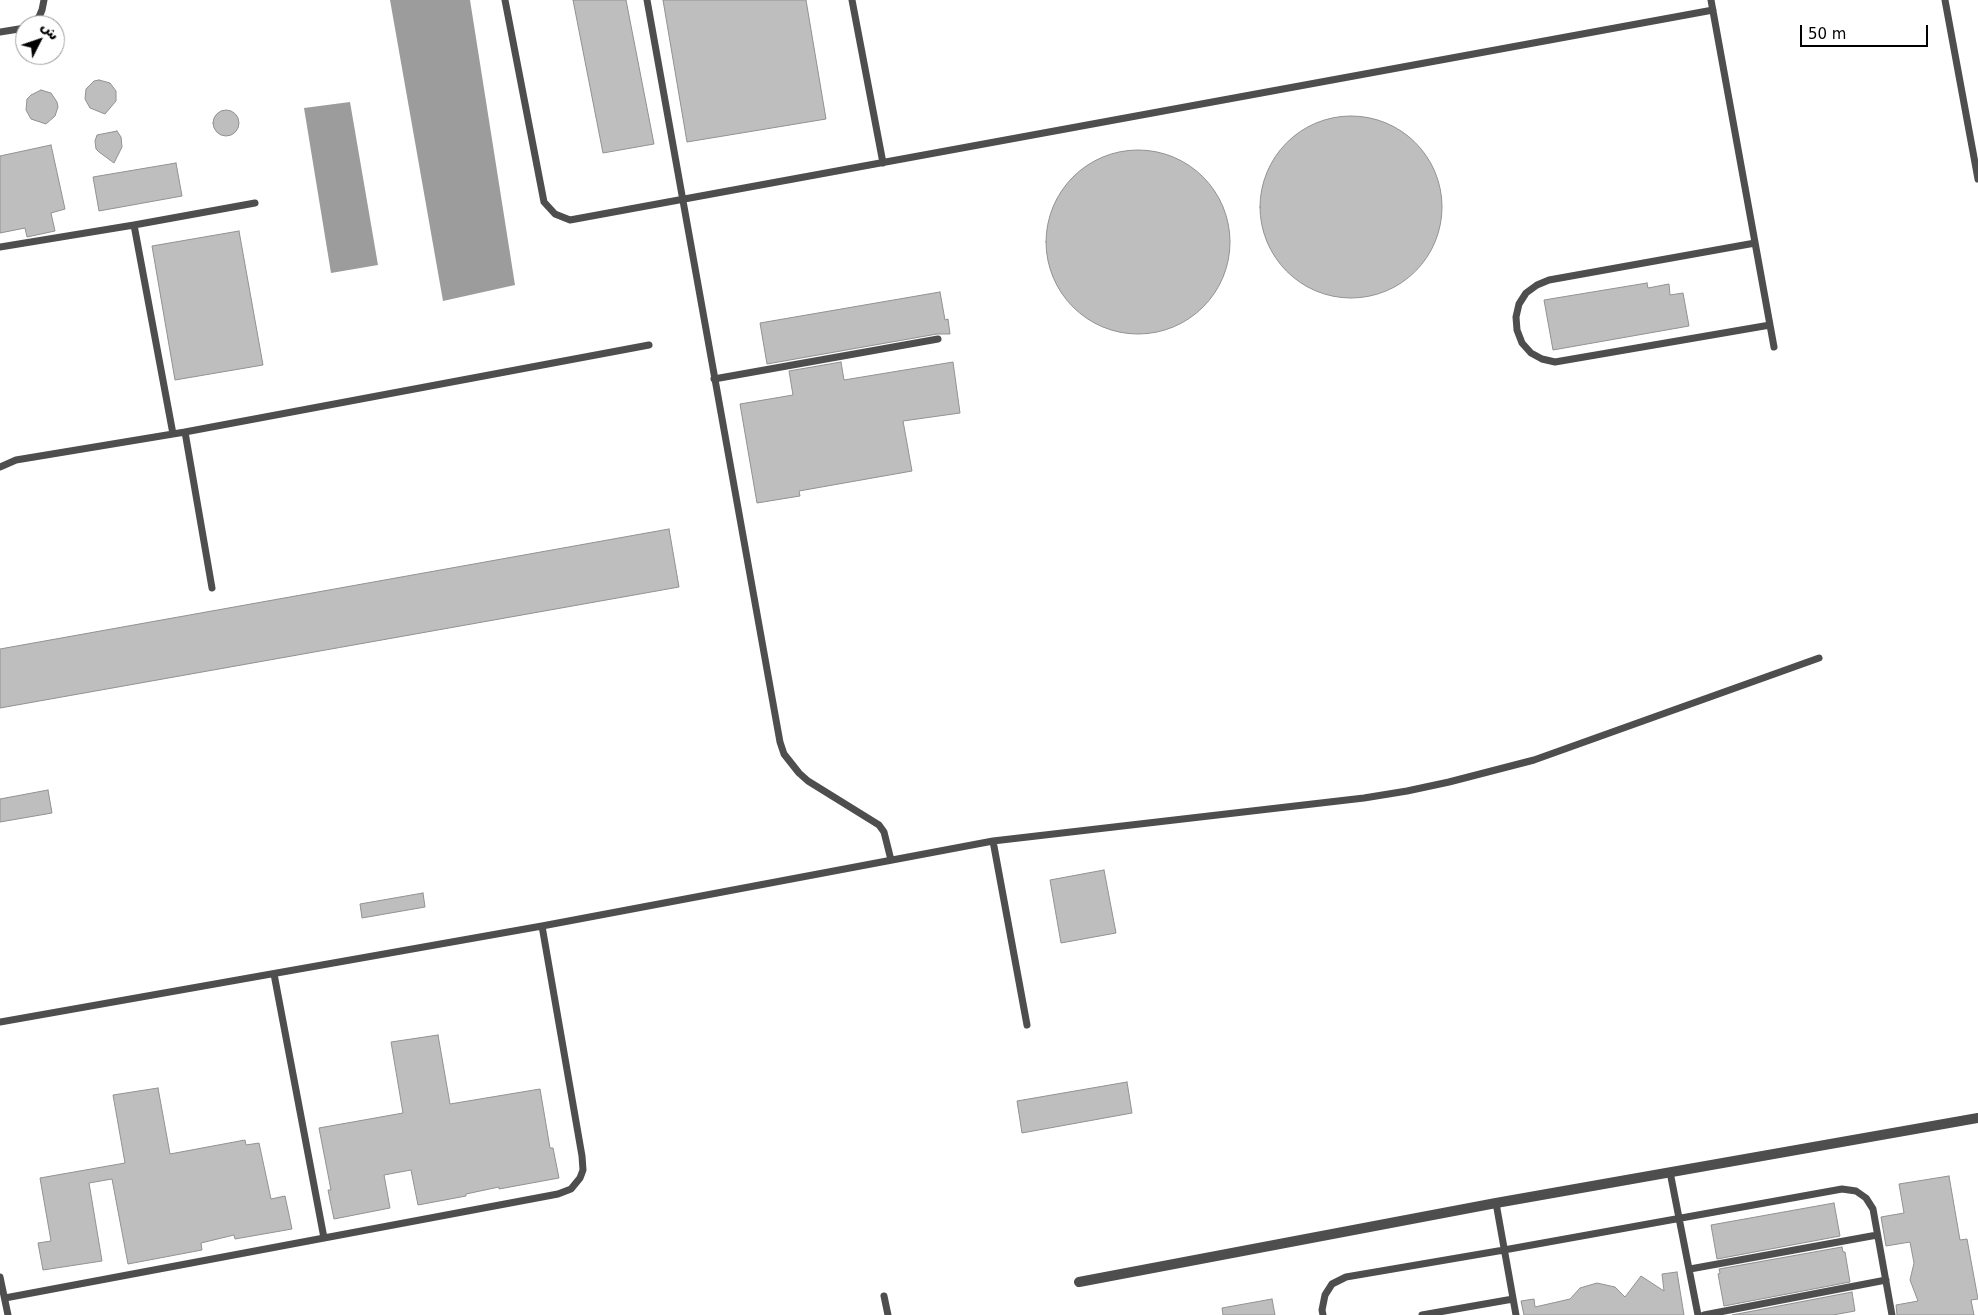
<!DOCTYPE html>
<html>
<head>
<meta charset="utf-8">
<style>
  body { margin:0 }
  #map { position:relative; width:1978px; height:1315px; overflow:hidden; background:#fff; font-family:"DejaVu Sans",Cairo,sans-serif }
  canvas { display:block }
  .north { position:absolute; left:15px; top:15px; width:50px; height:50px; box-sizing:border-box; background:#fff; border:1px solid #999; border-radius:50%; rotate:49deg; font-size:14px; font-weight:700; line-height:20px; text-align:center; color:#000 }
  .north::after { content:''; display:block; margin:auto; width:18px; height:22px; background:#000; clip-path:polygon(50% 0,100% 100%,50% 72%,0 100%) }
  .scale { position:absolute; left:1800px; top:25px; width:128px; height:22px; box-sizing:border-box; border:2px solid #000; border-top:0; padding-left:6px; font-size:15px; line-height:18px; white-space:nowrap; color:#000; -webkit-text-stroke:4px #fff; paint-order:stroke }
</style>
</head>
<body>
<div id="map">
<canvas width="1978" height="1315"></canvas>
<div class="north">ش</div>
<div class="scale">50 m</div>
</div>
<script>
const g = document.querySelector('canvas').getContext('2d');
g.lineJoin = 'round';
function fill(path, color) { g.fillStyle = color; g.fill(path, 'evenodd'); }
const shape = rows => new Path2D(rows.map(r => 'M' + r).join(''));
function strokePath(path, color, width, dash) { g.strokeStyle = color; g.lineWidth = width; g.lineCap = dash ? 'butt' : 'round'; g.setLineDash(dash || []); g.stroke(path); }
fill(shape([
  [390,0,470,0,515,285,443,301],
  [350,102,378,265,331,273,304,108]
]), '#9c9c9c');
const building = shape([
  [573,0,626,0,654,144,603,153,573,0],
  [663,0,806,0,826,119,687,142,663,0],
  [99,80,110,83,116,91,116,101,105,114,90,108,85,99,86,89,94,81,99,80],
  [41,90,51,93,57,102,58,107,55,116,46,124,31,119,26,110,27,99,31,95,41,90],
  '213 123a13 13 0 1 1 26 0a13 13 0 1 1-26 0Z',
  '1260 207a91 91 0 1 1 182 0a91 91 0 1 1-182 0Z',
  [117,131,121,137,122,147,114,163,99,152,96,149,95,141,97,135,117,131],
  [51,145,65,209,51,213,55,231,27,237,25,228,0,233,0,156,51,145],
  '1046 242a92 92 0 1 1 184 0a92 92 0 1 1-184 0Z',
  [176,163,182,196,99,211,93,177,176,163],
  [239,231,263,365,175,380,152,246,239,231],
  [1647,283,1648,288,1669,284,1670,295,1683,293,1689,326,1553,350,1544,300,1647,283],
  [940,292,945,320,948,319,950,334,937,334,767,364,760,323,940,292],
  [841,362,844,380,953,362,960,413,903,421,912,471,799,491,800,496,757,503,740,404,793,395,789,371,841,362],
  [669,529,679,587,0,708,0,649,669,529],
  [48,790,52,813,0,822,0,799,48,790],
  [1104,870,1116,933,1061,943,1050,880,1104,870],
  [423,893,425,907,362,918,360,904,423,893],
  [438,1035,450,1104,540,1089,550,1148,553,1148,559,1178,499,1189,499,1187,466,1194,466,1196,418,1205,411,1170,384,1175,390,1208,334,1219,328,1190,331,1190,319,1128,403,1113,391,1042,438,1035],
  [1127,1082,1132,1113,1022,1133,1017,1101,1127,1082],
  [158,1088,170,1154,245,1140,246,1145,259,1143,271,1199,285,1196,292,1229,235,1239,234,1235,201,1243,202,1250,128,1264,112,1179,89,1183,102,1261,43,1270,38,1243,51,1241,40,1178,125,1163,113,1095,158,1088],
  [1949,1176,1960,1240,1967,1239,1978,1299,1971,1300,1974,1315,1897,1315,1896,1305,1918,1301,1910,1280,1914,1263,1910,1242,1886,1246,1881,1217,1904,1213,1899,1184,1949,1176],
  [1834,1203,1840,1236,1717,1259,1711,1225,1834,1203],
  [1842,1247,1843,1252,1845,1252,1850,1282,1724,1306,1718,1274,1720,1273,1719,1269,1842,1247],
  [1677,1272,1684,1315,1524,1315,1521,1301,1534,1299,1535,1307,1570,1299,1580,1288,1597,1283,1615,1287,1625,1297,1641,1276,1664,1291,1662,1274,1677,1272],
  [1852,1292,1855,1311,1833,1315,1732,1315,1852,1292],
  [1272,1299,1275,1315,1223,1315,1222,1308,1272,1299]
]);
fill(building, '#bebebe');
strokePath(building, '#929292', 1);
strokePath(shape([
  [505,0,544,202,555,214,570,220,1713,10],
  [647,0,780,742,784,754,799,773,808,781,879,825,884,832,891,860],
  [852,0,883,163],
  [1711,0,1774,347],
  [1945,0,1978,179],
  [30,25,39,17,42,10,44,0],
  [0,32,25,28],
  [134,225,173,434],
  [1755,243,1549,280,1537,285,1526,293,1519,304,1516,317,1517,330,1522,343,1531,353,1542,359,1555,362,1770,325],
  [0,247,134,225,255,203],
  [714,379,938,339],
  [185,432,212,588],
  [0,467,16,460,28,458,185,432,649,345],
  [993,841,1027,1025],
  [274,974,324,1238],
  [0,1022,542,926,993,841,1364,798,1407,791,1449,782,1534,760,1819,658],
  [1670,1172,1698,1315],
  [1496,1203,1516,1315],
  [1690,1269,1877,1235],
  [0,1277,8,1315],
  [884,1296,888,1315],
  [5,1298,558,1194,571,1189,580,1178,583,1170,582,1156,542,926],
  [1323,1315,1322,1310,1325,1295,1332,1284,1346,1277,1504,1250,1842,1189,1856,1191,1866,1198,1873,1209,1892,1315],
  [1422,1315,1513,1299],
  [1704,1315,1886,1280]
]), '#4e4e4e', 7);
strokePath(shape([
  [1079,1282,1496,1203,1978,1118]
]), '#4e4e4e', 10);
</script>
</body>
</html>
